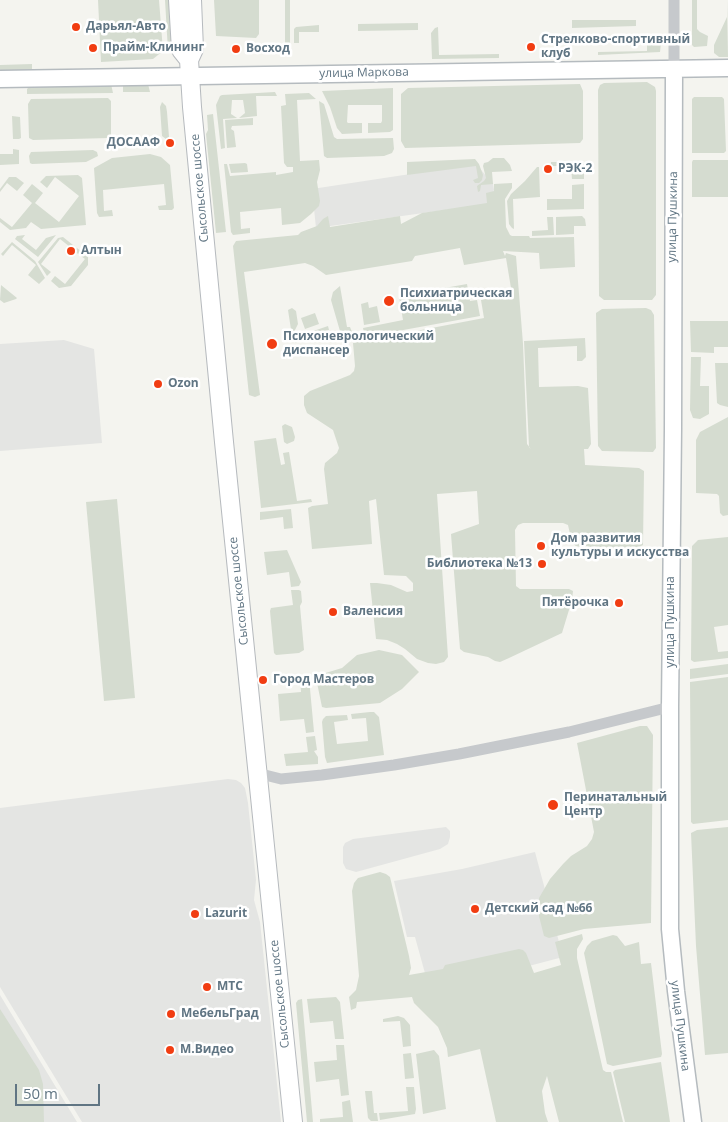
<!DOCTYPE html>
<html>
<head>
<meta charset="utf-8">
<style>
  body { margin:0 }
  #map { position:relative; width:728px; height:1122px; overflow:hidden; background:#f4f4ef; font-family:"Open Sans",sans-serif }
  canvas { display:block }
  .scale { position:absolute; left:15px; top:1084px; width:85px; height:22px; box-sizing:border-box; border:2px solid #607583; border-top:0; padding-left:6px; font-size:15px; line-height:18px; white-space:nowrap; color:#607583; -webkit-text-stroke:4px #fff; paint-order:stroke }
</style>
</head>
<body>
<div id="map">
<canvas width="728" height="1122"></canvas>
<div class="scale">50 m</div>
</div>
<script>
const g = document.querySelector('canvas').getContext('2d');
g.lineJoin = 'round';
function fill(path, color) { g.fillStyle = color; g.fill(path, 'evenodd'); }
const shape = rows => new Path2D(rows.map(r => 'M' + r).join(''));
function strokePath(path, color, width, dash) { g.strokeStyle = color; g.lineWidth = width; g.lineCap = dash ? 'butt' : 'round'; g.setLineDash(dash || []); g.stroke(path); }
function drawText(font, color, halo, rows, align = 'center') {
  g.font = font + ' "Open Sans",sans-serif'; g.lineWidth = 5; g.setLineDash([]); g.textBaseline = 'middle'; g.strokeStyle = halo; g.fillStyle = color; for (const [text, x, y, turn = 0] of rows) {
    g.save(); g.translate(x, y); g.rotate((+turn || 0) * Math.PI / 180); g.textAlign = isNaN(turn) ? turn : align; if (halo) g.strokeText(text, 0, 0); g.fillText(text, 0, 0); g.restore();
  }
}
fill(shape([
  [476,164,493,184,494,190,488,204,316,228,312,189],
  [64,340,94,349,102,443,0,451,0,344],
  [228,779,236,780,241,783,245,788,248,803,256,880,254,900,260,922,281,1122,82,1122,0,987,0,808],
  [446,827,450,831,450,837,448,844,440,849,356,872,346,869,343,863,343,847,345,843,353,839],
  [535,852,563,957,525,967,434,1006,415,937,407,937,394,881,462,869],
  [0,995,77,1122,0,1122]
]), '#e4e5e3');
fill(shape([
  [98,0,159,0,163,51,153,59,101,62],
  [165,0,172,0,173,48,168,51],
  [214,0,259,0,259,34,256,38,216,36],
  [285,0,290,0,290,43,285,43],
  [692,0,697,0,697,29,700,32,708,36,707,46,694,47,692,45],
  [727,0,728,57,719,57,714,53,714,45,727,17],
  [572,20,636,20,636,26,572,28],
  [418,23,418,30,358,31,358,24],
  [319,25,319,32,299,32,299,43,294,43,294,29,296,27],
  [438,27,439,55,499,54,499,58,432,59,431,33,435,28],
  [647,34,662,34,660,52,598,55,598,52,647,51],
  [32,64,32,72,0,73,0,65],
  [647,82,655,87,656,91,656,295,652,300,604,300,599,296,598,90,600,85,604,83],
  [32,84,111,84,113,93,27,94,27,89],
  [148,84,150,92,123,92,123,85],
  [580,84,583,91,583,139,580,143,405,148,401,141,401,94,408,88],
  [393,88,393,130,390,132,368,133,368,123,381,123,382,121,382,105,348,105,347,122,348,123,362,123,362,133,342,134,337,128,330,107,322,91],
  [275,92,277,96,256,96,257,116,239,118,245,113,243,100,232,100,231,114,237,118,223,119,225,148,221,149,216,105,220,96,222,95],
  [309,93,316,99,297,100,300,161,319,160,320,170,317,182,320,201,319,206,311,214,300,223,282,225,281,208,240,212,241,229,250,228,250,233,233,235,231,232,224,164,227,164,230,176,276,172,276,175,293,172,293,167,287,167,284,163,281,106,286,105,285,94],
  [694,97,722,97,724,99,726,151,724,153,692,153,692,99],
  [108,98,111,101,111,135,109,138,33,140,29,138,28,104,31,99],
  [319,101,324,104,334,137,337,139,393,138,394,149,392,153,384,156,327,158,324,156],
  [162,102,166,106,167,112,169,137,166,139,162,136,160,107],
  [213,114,226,232,216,233,206,134,208,130,207,115],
  [12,116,20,117,21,138,19,139,13,139],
  [253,118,253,125,232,126,231,129,234,131,236,147,227,148,225,120],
  [13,149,19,150,19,164,0,165,0,154,13,154],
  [93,150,97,152,98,156,86,162,32,164,30,163,29,156,31,152],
  [150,154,161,157,170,165,174,208,172,210,159,210,158,206,166,205,164,184,103,190,104,211,112,210,113,216,99,217,97,213,94,168,112,158],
  [493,158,504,158,510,165,512,171,492,172,493,184,481,185,480,191,478,192,477,186,484,181,486,178,483,166,484,163,488,162],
  [475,159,479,164,483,175,482,180,479,183,475,183,473,180,478,178,476,166,407,175,407,162],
  [693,160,728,160,728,197,692,197,692,162],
  [551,162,584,162,584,179,572,179,571,166,551,166],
  [245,163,247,164,248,172,231,173,229,164],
  [537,167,539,167,540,197,513,199,514,229,512,228,509,224,507,201,511,194,525,181],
  [78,175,82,178,86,225,41,229,31,222,26,228,10,230,0,222,0,218,12,227,32,203,23,195,32,184,43,193,35,203,59,222,79,196,55,177,47,188,40,182,46,176],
  [9,177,16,177,24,183,17,191,7,183,0,192,0,189],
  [512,183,512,188,505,199,506,227,510,235,512,236,529,236,530,238,574,237,575,267,540,269,539,253,503,251,505,256,506,253,516,256,523,344,527,444,531,449,529,447,524,341,585,338,586,357,582,361,577,361,577,346,538,348,539,387,578,386,588,388,591,444,588,449,584,449,585,465,639,468,644,471,643,545,637,548,581,547,576,546,572,543,568,525,563,523,523,523,518,525,515,530,516,586,520,589,569,589,573,591,572,600,562,633,509,658,500,662,495,661,488,657,464,652,460,649,451,534,479,524,477,491,437,494,448,657,444,662,436,664,428,663,417,659,405,649,397,644,387,640,376,639,370,583,377,583,391,585,407,592,413,591,413,583,406,576,384,575,376,499,369,501,372,544,312,549,308,508,312,506,328,504,324,469,325,463,337,453,339,448,333,430,307,413,304,405,304,396,310,391,350,375,354,371,355,366,353,343,484,318,481,300,512,294,506,258,464,265,460,248,415,256,412,261,326,275,313,266,305,263,244,272,260,395,255,397,249,395,233,246,236,241,298,235,301,232,317,226,323,219,328,216,330,227,400,216,401,224,422,213,487,203,486,193,494,191,494,184],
  [584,184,584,209,547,210,547,199,572,199,572,185],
  [582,216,585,219,586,226,574,226,574,234,556,235,556,217],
  [547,217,553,217,554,235,532,236,532,231,548,230],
  [25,235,22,239,36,250,46,238,56,235,38,257,15,239,17,236],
  [63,237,73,245,70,247,60,239,41,264,51,272,47,276,38,262,58,238],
  [12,242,35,261,45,278,39,284,28,275,36,265,12,245,3,256,1,254],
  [77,248,88,257,88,265,71,286,59,288,51,281,55,276,65,284,85,259,74,251],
  [467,284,470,301,477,300,480,316,365,337,363,328,403,320,399,296],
  [1,285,17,298,16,299,4,303,0,300],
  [340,286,347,327,350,327,352,332,351,337,342,338,331,300,333,292],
  [368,302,369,308,377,306,380,322,364,325,361,304],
  [292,308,296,311,298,324,292,336,288,310],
  [646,308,651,310,654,315,656,448,653,452,602,451,598,446,596,313,602,309],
  [315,313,319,324,305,329,301,318],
  [690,321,728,321,728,347,714,347,714,353,691,352],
  [328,326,329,330,295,343,296,337],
  [691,357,701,357,700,386,709,386,709,414,700,419,693,418,690,410],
  [715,363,728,363,728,407,720,405,717,403],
  [728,417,728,515,723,516,720,513,719,496,717,494,696,493,696,440,700,432],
  [285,424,292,427,295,437,294,441,287,444,284,442,282,426],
  [276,438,281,465,285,464,283,453,289,452,297,501,311,499,312,502,261,508,254,441],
  [117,499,135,698,104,701,86,502],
  [291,509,293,528,284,529,283,517,260,520,260,512],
  [728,537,728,625,714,627,718,652,728,651,728,658,694,662,691,660,692,546,698,540],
  [287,550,301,582,299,586,291,587,289,572,267,575,264,552],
  [291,590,299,590,301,591,302,602,300,606,304,650,299,653,276,655,274,653,270,611,271,608,293,605],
  [379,650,402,655,419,672,402,689,380,703,326,708,322,707,316,678,319,675,342,668,357,655],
  [728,664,728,674,690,679,690,669],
  [728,677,728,820,693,824,691,822,690,682],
  [300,678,309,678,314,732,306,733,304,719,280,721,278,694,301,692],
  [370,712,374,712,379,717,384,755,327,763,325,757,322,722,323,719,326,716,347,715,348,720,334,722,337,744,368,741,366,718,352,719,351,714],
  [640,726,647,726,653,735,651,923,584,929,549,938,544,936,539,916,539,898,550,879,563,864,571,856,587,846,592,839,594,832,577,743],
  [315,736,317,750,314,751,318,757,318,764,286,766,284,754,308,752,306,737],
  [728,827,728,1053,705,1055,696,946,691,833,697,830],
  [380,872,386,874,390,877,409,956,411,968,409,975,443,969,445,965,519,949,523,950,526,953,534,973,561,965,555,942,582,934,583,939,577,949,577,958,603,1070,606,1072,611,1072,623,1122,559,1122,547,1076,542,1091,545,1113,548,1122,496,1122,480,1049,448,1057,447,1048,438,1027,414,1003,412,997,357,1002,356,1008,351,1010,349,997,356,990,359,976,352,891,354,883,358,878],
  [613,935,617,936,625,946,639,942,641,964,651,963,662,1054,661,1057,613,1066,607,1064,606,1059,584,953,587,946,592,941],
  [336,997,340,1002,344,1039,335,1039,333,1021,310,1023,307,999],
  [302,999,313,1122,307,1122,296,1003,298,1000],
  [0,1009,39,1070,43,1084,44,1122,0,1122],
  [398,1016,404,1018,410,1025,411,1046,403,1047,400,1021,383,1022,383,1019],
  [336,1045,344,1045,349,1095,341,1096,339,1079,316,1082,314,1062,337,1060],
  [434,1050,439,1056,446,1109,423,1114,416,1054],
  [411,1053,414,1078,405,1079,403,1054],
  [661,1062,670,1122,625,1122,613,1072,615,1070],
  [406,1087,414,1087,416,1109,415,1114,380,1120,379,1113,408,1111],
  [365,1091,372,1091,374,1113,377,1113,378,1121,371,1121,368,1118],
  [350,1100,353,1122,320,1122,320,1119,343,1117,342,1102]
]), '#d5dcd0');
const secondary = shape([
  [674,69,673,429,670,707,670,929,676,991,693,1122],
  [0,79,728,68]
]);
const primary = shape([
  [178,0,181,50,189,60],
  [192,0,194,49,189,60,192,107,224,442,293,1122]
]);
strokePath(secondary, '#b5bbbf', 19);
strokePath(primary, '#b6babe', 20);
strokePath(shape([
  [674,0,674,69],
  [257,773,281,779,322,775,394,765,459,754,569,732,670,707]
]), '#c6c9cc', 11);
strokePath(secondary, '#fff', 16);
strokePath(primary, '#fff', 18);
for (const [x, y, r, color] of [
  [76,27,5,"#f13d12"],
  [531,47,5,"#f13d12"],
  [93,48,5,"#f13d12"],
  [236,49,5,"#f13d12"],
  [170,143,5,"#f13d12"],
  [548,169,5,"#f13d12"],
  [71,251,5,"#f13d12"],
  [389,301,6,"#f13d12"],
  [272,344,6,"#f13d12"],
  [158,384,5,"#f13d12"],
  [541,546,5,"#f13d12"],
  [542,564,5,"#f13d12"],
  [619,603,5,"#f13d12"],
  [333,612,5,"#f13d12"],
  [263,680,5,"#f13d12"],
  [553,805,6,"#f13d12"],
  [475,909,5,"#f13d12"],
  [195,914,5,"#f13d12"],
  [207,987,5,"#f13d12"],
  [171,1014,5,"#f13d12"],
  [170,1050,5,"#f13d12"]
]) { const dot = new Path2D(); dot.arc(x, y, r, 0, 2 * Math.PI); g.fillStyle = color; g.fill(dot); strokePath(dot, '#fff', 2); }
drawText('bold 12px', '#607583', '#fff', [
  ["Дарьял-Авто",86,27],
  ["Стрелково-спортивный",541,40],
  ["клуб",541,54],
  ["Прайм-Клининг",103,48],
  ["Восход",246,49],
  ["ДОСААФ",160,143,"right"],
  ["РЭК-2",558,169],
  ["Алтын",81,251],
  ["Психиатрическая",400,294],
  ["больница",400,308],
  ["Психоневрологический",283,337],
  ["диспансер",283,351],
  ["Ozon",168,384],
  ["Дом развития",551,539],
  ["культуры и искусства",551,553],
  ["Библиотека №13",532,564,"right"],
  ["Пятёрочка",609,603,"right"],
  ["Валенсия",343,612],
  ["Город Мастеров",273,680],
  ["Перинатальный",564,798],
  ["Центр",564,812],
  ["Детский сад №66",485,909],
  ["Lazurit",205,914],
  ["МТС",217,987],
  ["МебельГрад",181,1014],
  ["М.Видео",180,1050]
], 'left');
drawText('12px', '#607583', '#fff', [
  ["улица Маркова",364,73,-1],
  ["Сысольское шоссе",200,188,-95],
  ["улица Пушкина",673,217,-89],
  ["Сысольское шоссе",239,591,-96],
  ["улица Пушкина",671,622,-90],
  ["Сысольское шоссе",280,994,-96],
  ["улица Пушкина",680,1026,83]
]);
</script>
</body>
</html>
